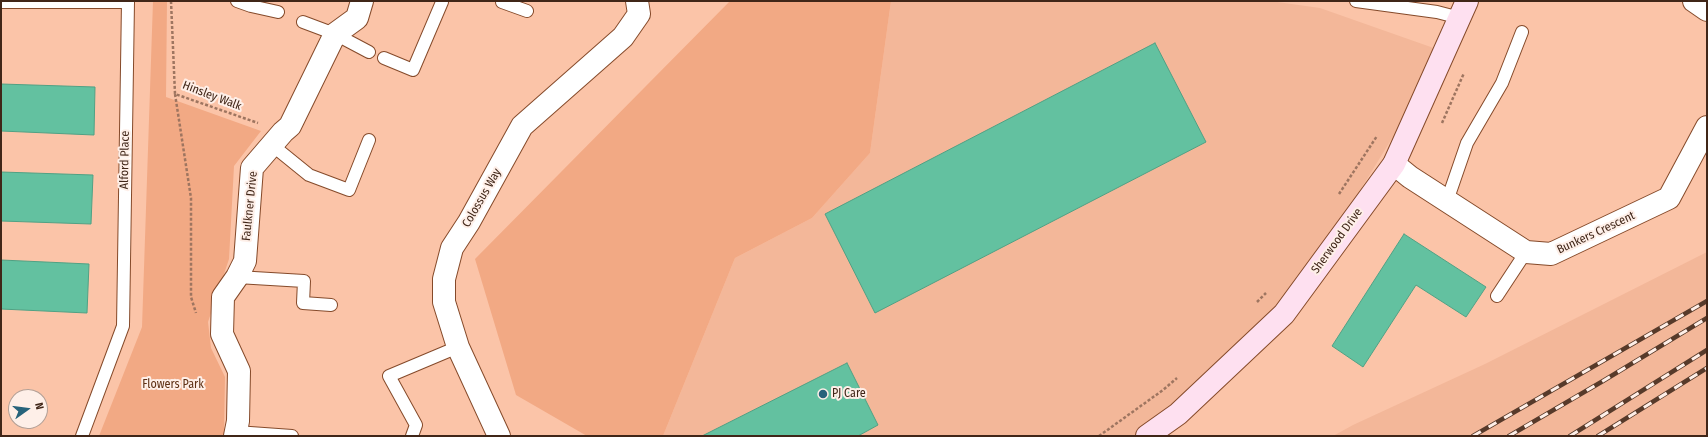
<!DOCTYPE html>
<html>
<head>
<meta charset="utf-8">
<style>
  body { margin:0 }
  #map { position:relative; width:1708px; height:437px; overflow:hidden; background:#fbc4a8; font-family:"Fira Sans Condensed",sans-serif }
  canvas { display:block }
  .frame { position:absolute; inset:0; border:2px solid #402618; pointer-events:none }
  .north { position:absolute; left:8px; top:389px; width:40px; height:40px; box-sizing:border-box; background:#feefe8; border:1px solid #b29f95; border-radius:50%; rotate:76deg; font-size:11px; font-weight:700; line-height:16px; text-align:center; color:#402618 }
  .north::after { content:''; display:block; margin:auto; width:14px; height:18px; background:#27637b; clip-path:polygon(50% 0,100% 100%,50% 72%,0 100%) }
</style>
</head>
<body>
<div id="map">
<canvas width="1708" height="437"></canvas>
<div class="frame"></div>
<div class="north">N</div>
</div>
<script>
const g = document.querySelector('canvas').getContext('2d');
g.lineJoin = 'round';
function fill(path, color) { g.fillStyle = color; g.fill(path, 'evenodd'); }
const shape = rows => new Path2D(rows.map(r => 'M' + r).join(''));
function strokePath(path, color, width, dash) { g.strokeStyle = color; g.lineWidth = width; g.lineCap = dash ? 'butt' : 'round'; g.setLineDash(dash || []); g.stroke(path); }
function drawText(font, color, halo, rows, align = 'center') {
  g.font = font + ' "Fira Sans Condensed",sans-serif'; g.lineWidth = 4; g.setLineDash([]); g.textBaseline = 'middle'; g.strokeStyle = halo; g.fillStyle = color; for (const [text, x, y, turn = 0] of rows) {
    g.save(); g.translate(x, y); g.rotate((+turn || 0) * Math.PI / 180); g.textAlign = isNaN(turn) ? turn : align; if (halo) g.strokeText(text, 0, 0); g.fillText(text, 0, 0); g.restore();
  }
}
fill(shape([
  [891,1,1270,1,1320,8,1445,52,1284,314,1147,436,663,436,735,258,812,218,870,153],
  [1707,252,1707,436,1333,436,1353,425,1485,364]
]), '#f3b799');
fill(shape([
  [153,1,167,1,166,97,261,131,234,166,229,259,208,322,211,348,225,377,224,434,221,436,99,436,142,327],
  [730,1,891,1,870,153,812,218,735,258,663,436,587,436,516,395,475,259]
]), '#f2a984');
const building = shape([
  [1155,43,1206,142,875,313,825,214,1155,43],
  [1,84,95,87,94,135,1,131,1,84],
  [1,172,93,175,91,224,1,221,1,172],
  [1404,234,1486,287,1466,317,1416,285,1363,367,1332,346,1404,234],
  [1,260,89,264,87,313,1,309,1,260],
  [847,363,878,425,858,436,702,436,847,363]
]);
fill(building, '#63c1a0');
strokePath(building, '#50a184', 1);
const lane = shape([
  [237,1,251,6,278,12],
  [502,1,502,2,527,11],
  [1356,1,1437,12,1460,18],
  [1,2,128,2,123,326,82,436],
  [303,22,335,34,369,52],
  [384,58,413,70,442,2],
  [272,145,309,175,349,190,369,140],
  [1447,201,1467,143,1502,83,1522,32],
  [237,277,304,281,303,303,331,305],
  [1497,296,1526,252],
  [236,432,292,436],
  [412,436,416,425,389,376,458,347]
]);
const street = shape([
  [1694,1,1707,10],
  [1394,164,1410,177,1526,252,1551,254,1669,198,1707,127],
  [235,436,238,421,239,371,222,334,223,297,237,277,245,261,252,168,283,132,290,126,335,34,357,18,362,1],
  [499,436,458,347,444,302,444,279,452,248,469,222,522,126,623,37,639,14,637,1]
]);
const secondary = shape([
  [1147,436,1178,414,1284,314,1394,164,1467,1]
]);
strokePath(lane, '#854a2a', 14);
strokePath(street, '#854a2a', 24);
strokePath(secondary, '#854a2a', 24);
strokePath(shape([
  [171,1,175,94,258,123],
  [175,94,191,198,191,297,196,313],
  [1442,123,1464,73],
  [1339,194,1377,136],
  [1257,302,1266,293],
  [1099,436,1163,390,1177,378]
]), '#9e7560', 2.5, [3, 2]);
strokePath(lane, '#fff', 12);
strokePath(street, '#fff', 22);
strokePath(secondary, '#fee0f0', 22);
const rail = shape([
  [1473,436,1707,301],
  [1509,436,1603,381,1707,318],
  [1570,436,1707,350],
  [1598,436,1707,368]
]);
strokePath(rail, '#573a2a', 4.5);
strokePath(rail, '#feefe8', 3, [9]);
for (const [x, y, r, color] of [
  [823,394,5,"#27637b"]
]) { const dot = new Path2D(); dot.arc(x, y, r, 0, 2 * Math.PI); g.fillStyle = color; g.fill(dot); strokePath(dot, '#feefe8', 1.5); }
drawText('12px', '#402618', '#feefe8', [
  ["Hinsley Walk",212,96,21],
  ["Alford Place",125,160,-89],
  ["Colossus Way",482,198,-60],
  ["Faulkner Drive",250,206,-84],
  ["Bunkers Crescent",1596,233,-25],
  ["Sherwood Drive",1337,241,-54]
]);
drawText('12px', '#5f3014', '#feefe8', [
  ["Flowers Park",173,385]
]);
drawText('12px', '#402618', '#feefe8', [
  ["PJ Care",832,394]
], 'left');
</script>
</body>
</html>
